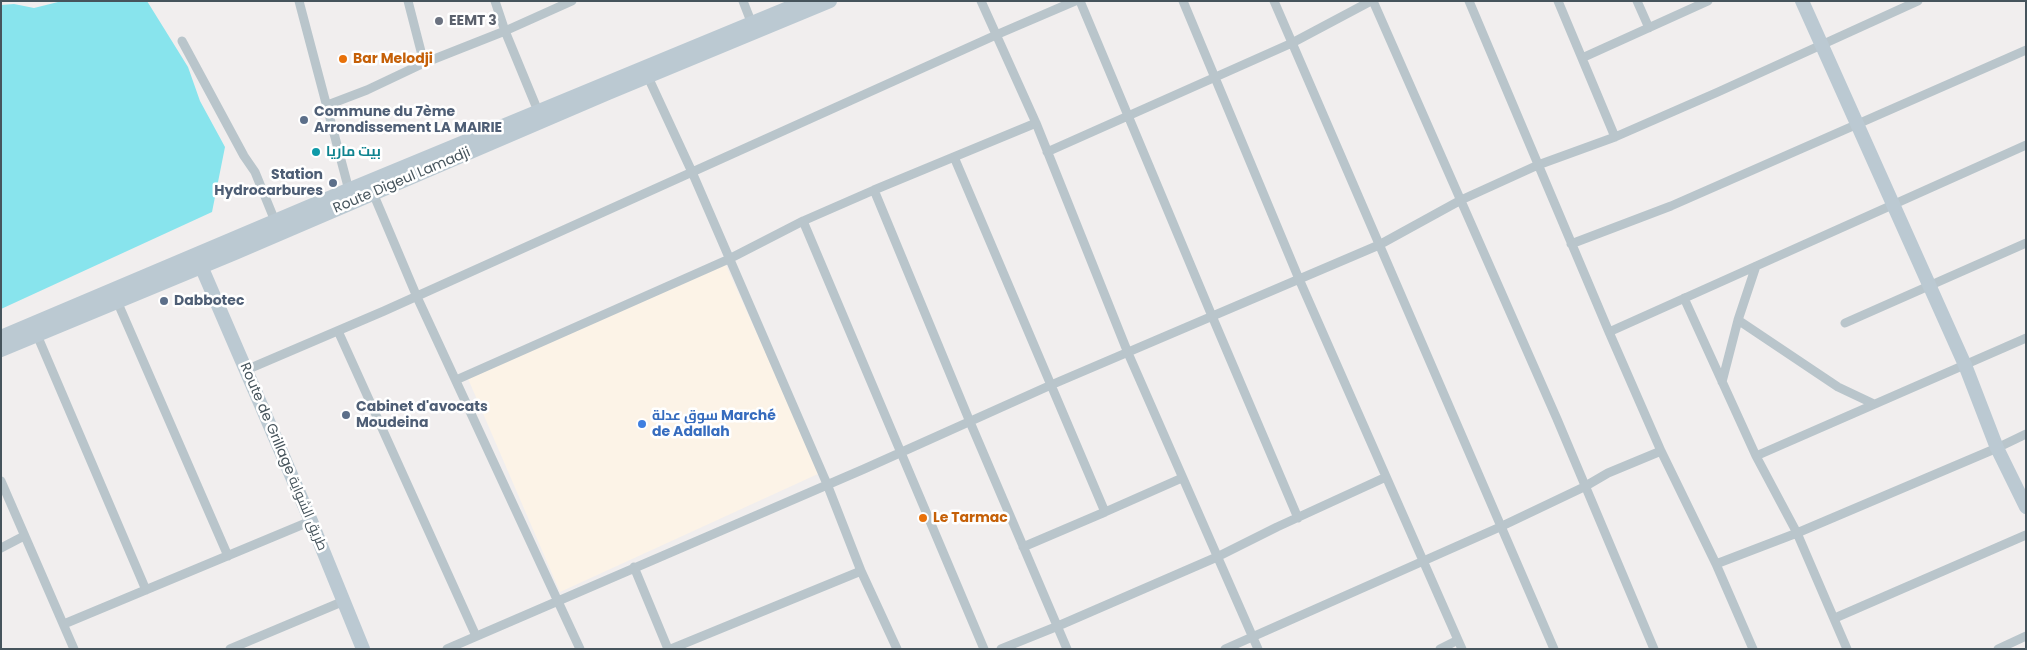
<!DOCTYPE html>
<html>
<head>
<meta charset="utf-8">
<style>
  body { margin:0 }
  #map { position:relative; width:2027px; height:650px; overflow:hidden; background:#f1eeee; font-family:Poppins,sans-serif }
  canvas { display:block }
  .frame { position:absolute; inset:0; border:2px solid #46545c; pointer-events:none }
</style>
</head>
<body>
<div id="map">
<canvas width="2027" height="650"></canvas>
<div class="frame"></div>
</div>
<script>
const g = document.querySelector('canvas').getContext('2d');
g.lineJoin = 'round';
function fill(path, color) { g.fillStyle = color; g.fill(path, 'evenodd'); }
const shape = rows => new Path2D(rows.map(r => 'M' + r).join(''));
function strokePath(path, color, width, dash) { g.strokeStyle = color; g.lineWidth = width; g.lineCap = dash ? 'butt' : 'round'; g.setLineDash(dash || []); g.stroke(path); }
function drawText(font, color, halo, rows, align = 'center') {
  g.font = font + ' Poppins,Cairo,sans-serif'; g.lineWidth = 5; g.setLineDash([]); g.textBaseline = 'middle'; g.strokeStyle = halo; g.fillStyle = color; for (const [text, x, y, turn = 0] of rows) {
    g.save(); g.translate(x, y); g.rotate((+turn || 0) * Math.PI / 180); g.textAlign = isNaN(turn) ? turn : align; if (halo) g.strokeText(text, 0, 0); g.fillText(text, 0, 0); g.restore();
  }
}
fill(shape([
  [724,261,820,473,560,592,466,374]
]), '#fcf3e7');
fill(shape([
  [62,1,147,1,188,67,200,101,225,147,212,212,1,309,1,5,14,4,34,8]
]), '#88e4ed');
strokePath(shape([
  [299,1,350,194],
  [408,1,424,63],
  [495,1,505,31,538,111],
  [743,1,752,24],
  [981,1,1036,123,1128,353,1258,649],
  [1080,1,1212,316,1298,518],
  [1183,1,1299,279,1462,649],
  [1274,1,1554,649],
  [1373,1,1557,419,1654,649],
  [1469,1,1609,332,1661,451,1716,564,1753,649],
  [1558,1,1615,137],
  [1637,1,1649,28],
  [182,41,244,156,255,172,275,221],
  [1582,58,1708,1],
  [648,77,692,172,827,484,861,571,897,649],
  [325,106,367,90,424,63,505,31,572,1],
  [1036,123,874,190,970,422,1067,649],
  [1047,152,1292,43,1371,1],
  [954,157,1105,512,1182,478],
  [373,193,417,297,580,649],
  [803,221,984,649],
  [1571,244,1671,206,2026,50],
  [1684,298,1756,456,1797,533,1847,649],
  [117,301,228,556],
  [1738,320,1838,387,1874,404],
  [1845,323,2026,243],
  [338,331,476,636],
  [1609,332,2026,145],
  [37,335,146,590],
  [246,370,384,311,996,35,1075,1],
  [456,380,729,259,803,221,874,190],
  [1722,382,1738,320,1756,266],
  [1756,456,2026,338],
  [1,481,74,649],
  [1023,547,1105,512],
  [1,548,24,536],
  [1716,564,1797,533,1997,448,2026,434],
  [634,567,668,649],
  [1835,618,2026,535],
  [64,624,311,521],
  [230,649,344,601],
  [447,649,864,469,1051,385,1379,245,1461,200,1538,165,1615,137,1718,92,1918,1],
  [671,649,861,571],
  [1001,649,1058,626,1217,557,1277,527,1386,477],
  [1225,649,1500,527,1584,487,1608,473,1661,451],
  [1440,649,1458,640],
  [1998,649,2026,636]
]), '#b9c5cb', 9);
strokePath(shape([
  [1802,1,1965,365,1997,448,2026,507],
  [201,266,311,521,363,649],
  [1,337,348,190,805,1],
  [1,350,235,253,608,93,830,1]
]), '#bbc9d2', 14);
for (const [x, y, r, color] of [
  [439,21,5,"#6b7280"],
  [343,59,5,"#e8710a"],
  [304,120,5,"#5c6f8a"],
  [316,152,5,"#0f9aa8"],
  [333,183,5,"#5c6f8a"],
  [164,301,5,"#5c6f8a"],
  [346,415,5,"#5c6f8a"],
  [642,424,5,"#3f7fe0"],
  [923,518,5,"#e8710a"]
]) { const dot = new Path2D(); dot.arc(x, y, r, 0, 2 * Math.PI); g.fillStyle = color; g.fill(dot); strokePath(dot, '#fff', 2); }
drawText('bold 14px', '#5b616d', '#fff', [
  ["EEMT 3",449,21]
], 'left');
drawText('bold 14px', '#c56008', '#fff', [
  ["Bar Melodji",353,59],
  ["Le Tarmac",933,518]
], 'left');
drawText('bold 14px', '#4e5e75', '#fff', [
  ["Commune du 7ème",314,112],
  ["Arrondissement LA MAIRIE",314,128],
  ["Station",323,175,"right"],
  ["Hydrocarbures",323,191,"right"],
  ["Dabbotec",174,301],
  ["Cabinet d'avocats",356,407],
  ["Moudeina",356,423]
], 'left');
drawText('bold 14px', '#0d838f', '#fff', [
  ["بيت ماريا",326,152]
], 'left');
drawText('14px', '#46545c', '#fff', [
  ["Route Digeul Lamadji",402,181,-23],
  ["Route de Grillage طريق الشواية",283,457,67]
]);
drawText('bold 14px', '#366cbe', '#fff', [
  ["سوق عدلة Marché",652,416],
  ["de Adallah",652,432]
], 'left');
</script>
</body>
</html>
